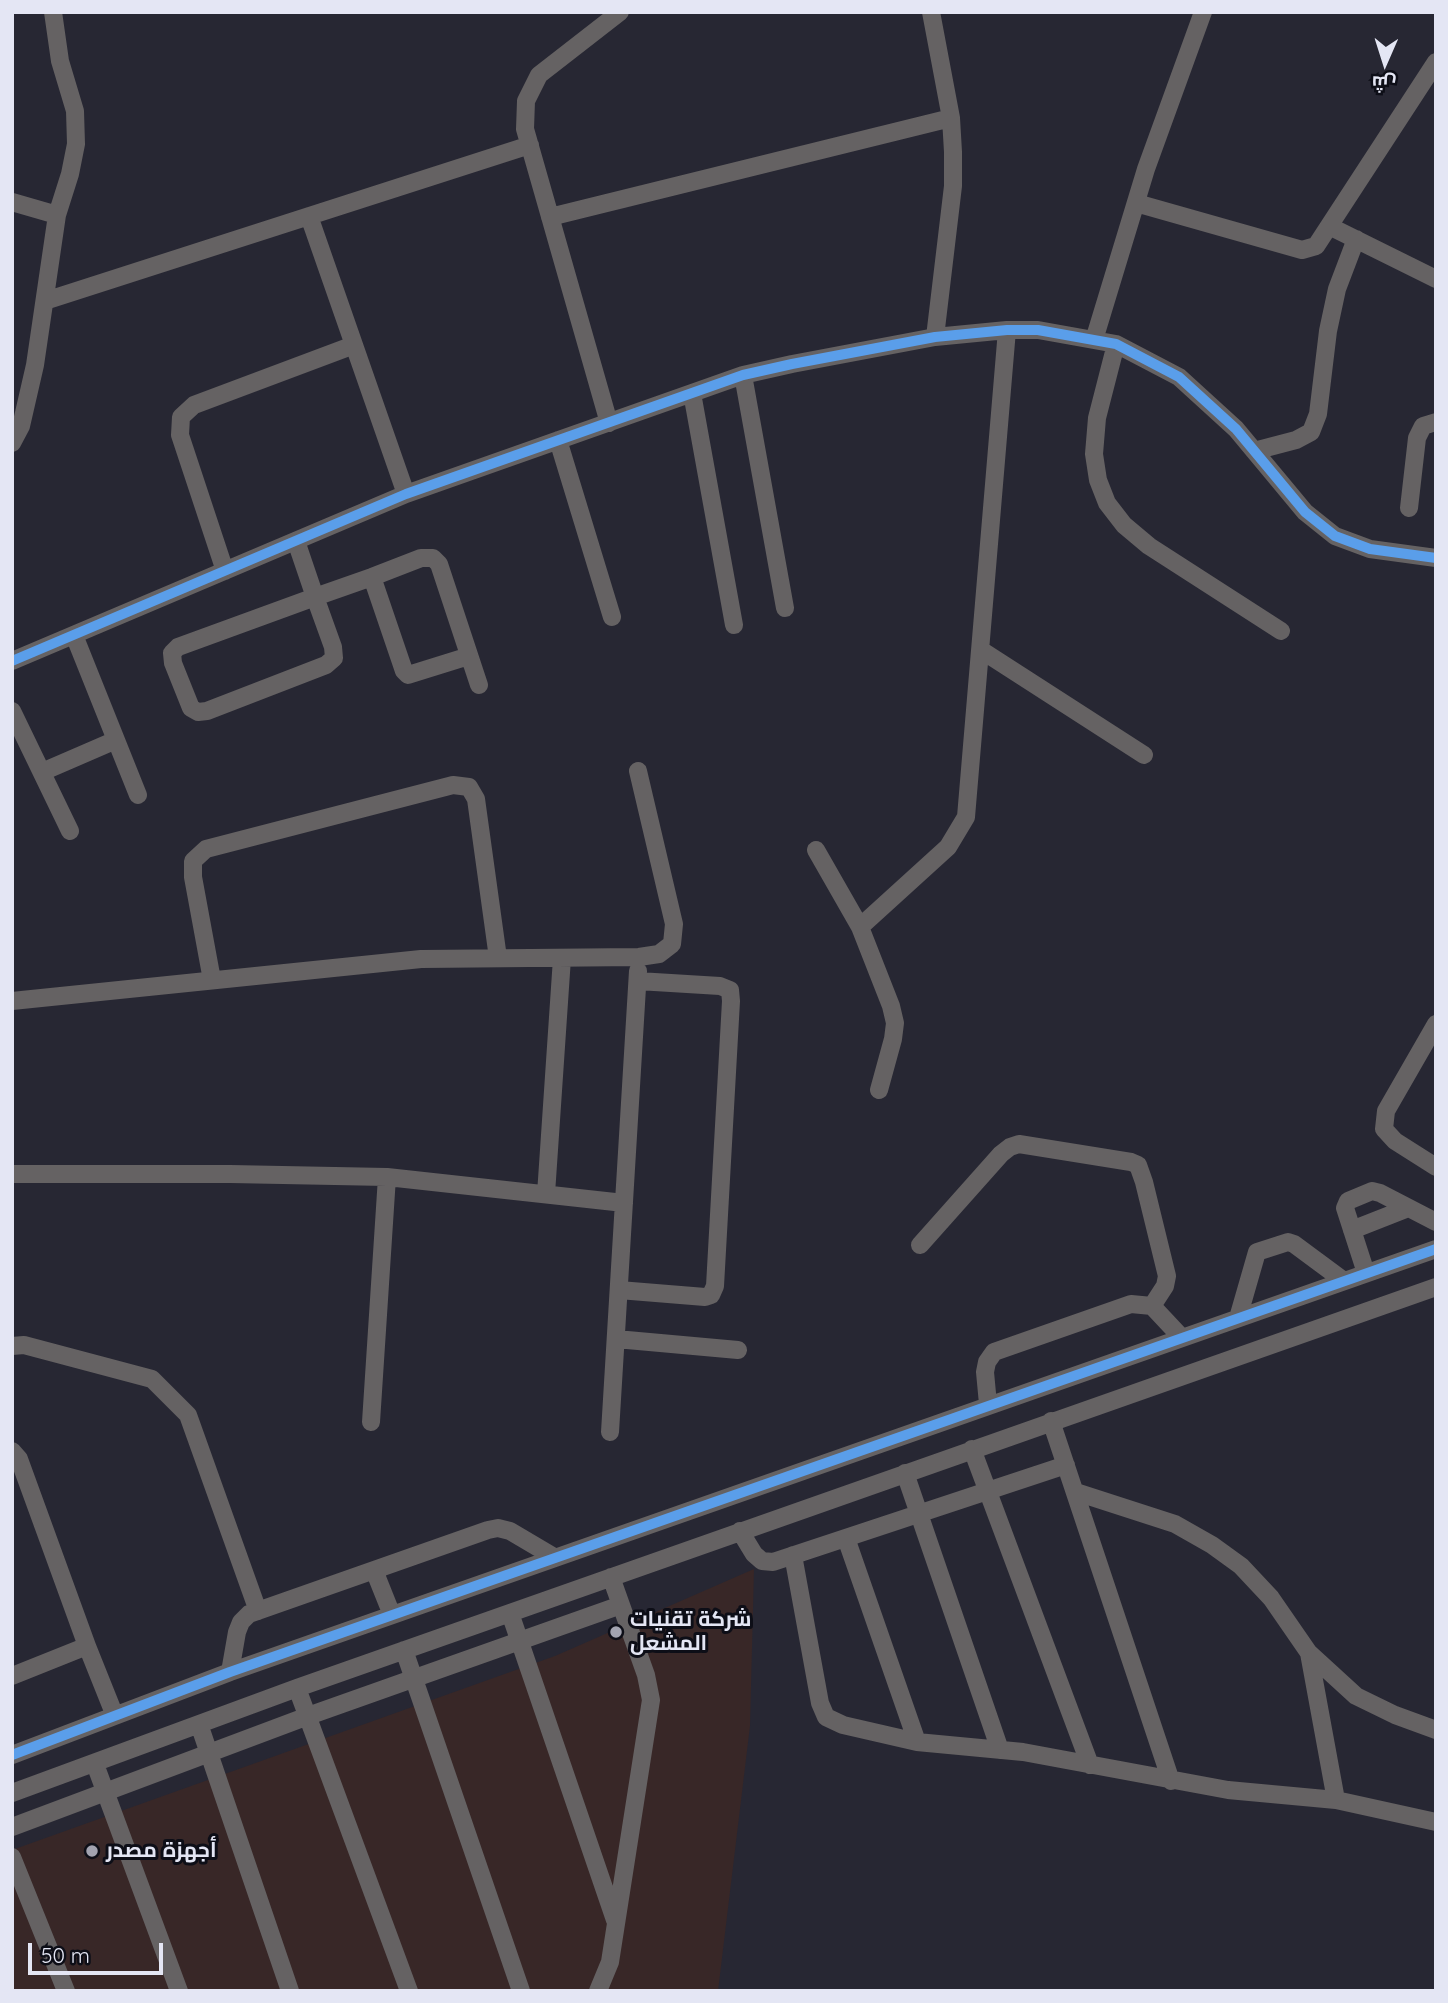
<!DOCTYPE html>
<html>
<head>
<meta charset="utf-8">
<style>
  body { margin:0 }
  #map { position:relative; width:1448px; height:2003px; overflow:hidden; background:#272733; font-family:Quicksand,Cairo,sans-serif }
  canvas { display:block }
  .frame { position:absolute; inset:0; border:14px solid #e4e6f4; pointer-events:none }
  .north { position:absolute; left:1350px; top:28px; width:70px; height:70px; -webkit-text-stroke:5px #0d0e17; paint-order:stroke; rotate:183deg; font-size:19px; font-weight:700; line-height:28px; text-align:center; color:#e4e6f4 }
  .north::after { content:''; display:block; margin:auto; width:24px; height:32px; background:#e4e6f4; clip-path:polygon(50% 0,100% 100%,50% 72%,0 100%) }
  .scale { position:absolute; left:28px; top:1943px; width:135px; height:32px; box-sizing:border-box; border:4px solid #e4e6f4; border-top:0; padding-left:9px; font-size:21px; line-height:24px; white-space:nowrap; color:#e4e6f4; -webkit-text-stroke:5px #0d0e17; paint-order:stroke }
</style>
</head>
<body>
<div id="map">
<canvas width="1448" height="2003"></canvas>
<div class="frame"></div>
<div class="north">ش</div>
<div class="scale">50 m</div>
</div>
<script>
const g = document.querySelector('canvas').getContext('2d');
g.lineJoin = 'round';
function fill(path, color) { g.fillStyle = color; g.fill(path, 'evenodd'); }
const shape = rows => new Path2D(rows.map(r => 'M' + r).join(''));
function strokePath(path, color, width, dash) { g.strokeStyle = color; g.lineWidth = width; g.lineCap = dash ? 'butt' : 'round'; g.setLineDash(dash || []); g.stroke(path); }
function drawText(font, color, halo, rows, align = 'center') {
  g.font = font + ' Quicksand,Cairo,sans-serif'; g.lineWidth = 6; g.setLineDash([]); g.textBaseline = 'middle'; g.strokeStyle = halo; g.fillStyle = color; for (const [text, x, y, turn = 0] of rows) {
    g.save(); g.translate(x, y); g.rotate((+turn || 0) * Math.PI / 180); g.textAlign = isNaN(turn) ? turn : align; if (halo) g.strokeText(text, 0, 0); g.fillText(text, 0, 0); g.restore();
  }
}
fill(shape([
  [754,1569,750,1726,718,1991,12,1991,12,1850,555,1656]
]), '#382727');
strokePath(shape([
  [931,12,951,118,953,152,953,186,935,337],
  [12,202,57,215],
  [1136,203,1302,250,1316,246,1436,62],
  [309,216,406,494],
  [550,217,951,118],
  [1329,226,1436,279],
  [45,301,530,145],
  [1094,340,1146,169,1203,12],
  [1116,344,1097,418,1094,454,1098,480,1107,503,1124,525,1149,546,1281,631],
  [743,375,785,608],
  [692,393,734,625],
  [609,423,525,129,526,101,539,75,620,12],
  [558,440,612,617],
  [12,443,21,426,35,365,57,215,70,174,76,144,75,111,60,61,53,12],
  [1254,451,1296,440,1311,432,1318,414,1328,331,1337,289,1356,239],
  [1409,508,1417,438,1423,426,1436,422],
  [296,541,315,597,333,647,334,658,326,665,207,711,198,712,191,708,173,663,172,653,178,647,315,597,372,577,421,558,433,558,439,564,479,685],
  [225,571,180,435,181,417,194,405,354,345],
  [372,577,404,671,408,675,469,656],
  [74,635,138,795],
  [981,650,1144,755],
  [12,661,406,494,743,375,792,364,935,337,1007,330,1038,330,1116,344,1179,377,1236,429,1305,512,1335,536,1370,549,1436,558],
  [12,711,70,831],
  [42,772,116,740],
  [816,850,860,927],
  [212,980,193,877,193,861,206,849,453,785,469,787,476,799,498,958],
  [12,1001,421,959,639,957,659,954,672,944,674,924,638,771],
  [1436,1024,1386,1111,1384,1129,1395,1141,1436,1167],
  [879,1090,893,1039,895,1023,891,1006,860,927,948,847,966,817,1007,330],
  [12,1174,230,1174,387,1177,624,1203],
  [546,1194,562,958],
  [1352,1230,1408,1208],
  [920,1245,1001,1154,1010,1147,1019,1144,1131,1162,1138,1165,1144,1182,1167,1276,1165,1286,1152,1306],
  [1366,1273,1345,1208,1348,1201,1372,1191,1380,1193,1436,1222],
  [619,1290,705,1297,711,1295,715,1286,731,1001,730,990,720,986,638,981],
  [1238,1318,1257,1252,1288,1242,1294,1244,1344,1281],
  [616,1339,738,1350],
  [12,1346,24,1345,152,1379,188,1415,258,1611],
  [988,1404,985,1372,987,1362,994,1352,1131,1304,1152,1306,1182,1338],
  [1051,1421,1171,1781],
  [371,1422,387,1177],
  [610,1432,638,971],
  [972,1449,1090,1765],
  [12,1451,19,1459,87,1646],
  [905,1473,1000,1750],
  [1076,1492,1175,1524,1212,1545,1241,1566,1271,1598,1309,1653,1356,1696,1395,1715,1436,1730],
  [740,1531,754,1554,762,1561,773,1562,1066,1465],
  [846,1538,917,1742],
  [793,1555,820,1703,826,1717,843,1725,917,1742,1023,1752,1228,1790,1336,1800,1436,1822],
  [374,1570,392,1615],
  [510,1613,615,1920],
  [404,1650,521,1991],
  [1309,1653,1336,1800],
  [230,1672,237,1632,241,1622,249,1614,488,1530,498,1528,510,1531,554,1557],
  [12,1676,87,1646,115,1716],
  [297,1688,409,1991],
  [199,1724,290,1991],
  [12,1755,230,1672,1436,1249],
  [95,1764,179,1991],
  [12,1793,297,1688,1436,1287],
  [12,1827,308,1716,621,1605],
  [12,1857,66,1991],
  [598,1991,610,1962,651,1700,646,1675,611,1577]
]), '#656263', 18);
strokePath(shape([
  [12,661,406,494,743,375,792,364,935,337,1007,330,1038,330,1116,344,1179,377,1236,429,1305,512,1335,536,1370,549,1436,558],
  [12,1755,230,1672,1436,1249]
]), '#5a9eea', 10);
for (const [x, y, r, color] of [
  [616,1632,7,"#a2a3b0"],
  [92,1851,7,"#a2a3b0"]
]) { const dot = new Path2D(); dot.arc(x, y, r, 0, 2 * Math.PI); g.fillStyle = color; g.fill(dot); strokePath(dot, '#0d0e17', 2.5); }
drawText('bold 21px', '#e4e6f4', '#0d0e17', [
  ["شركة تقنيات",630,1620],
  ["المشعل",630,1644],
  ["أجهزة مصدر",106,1851]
], 'left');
</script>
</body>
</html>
